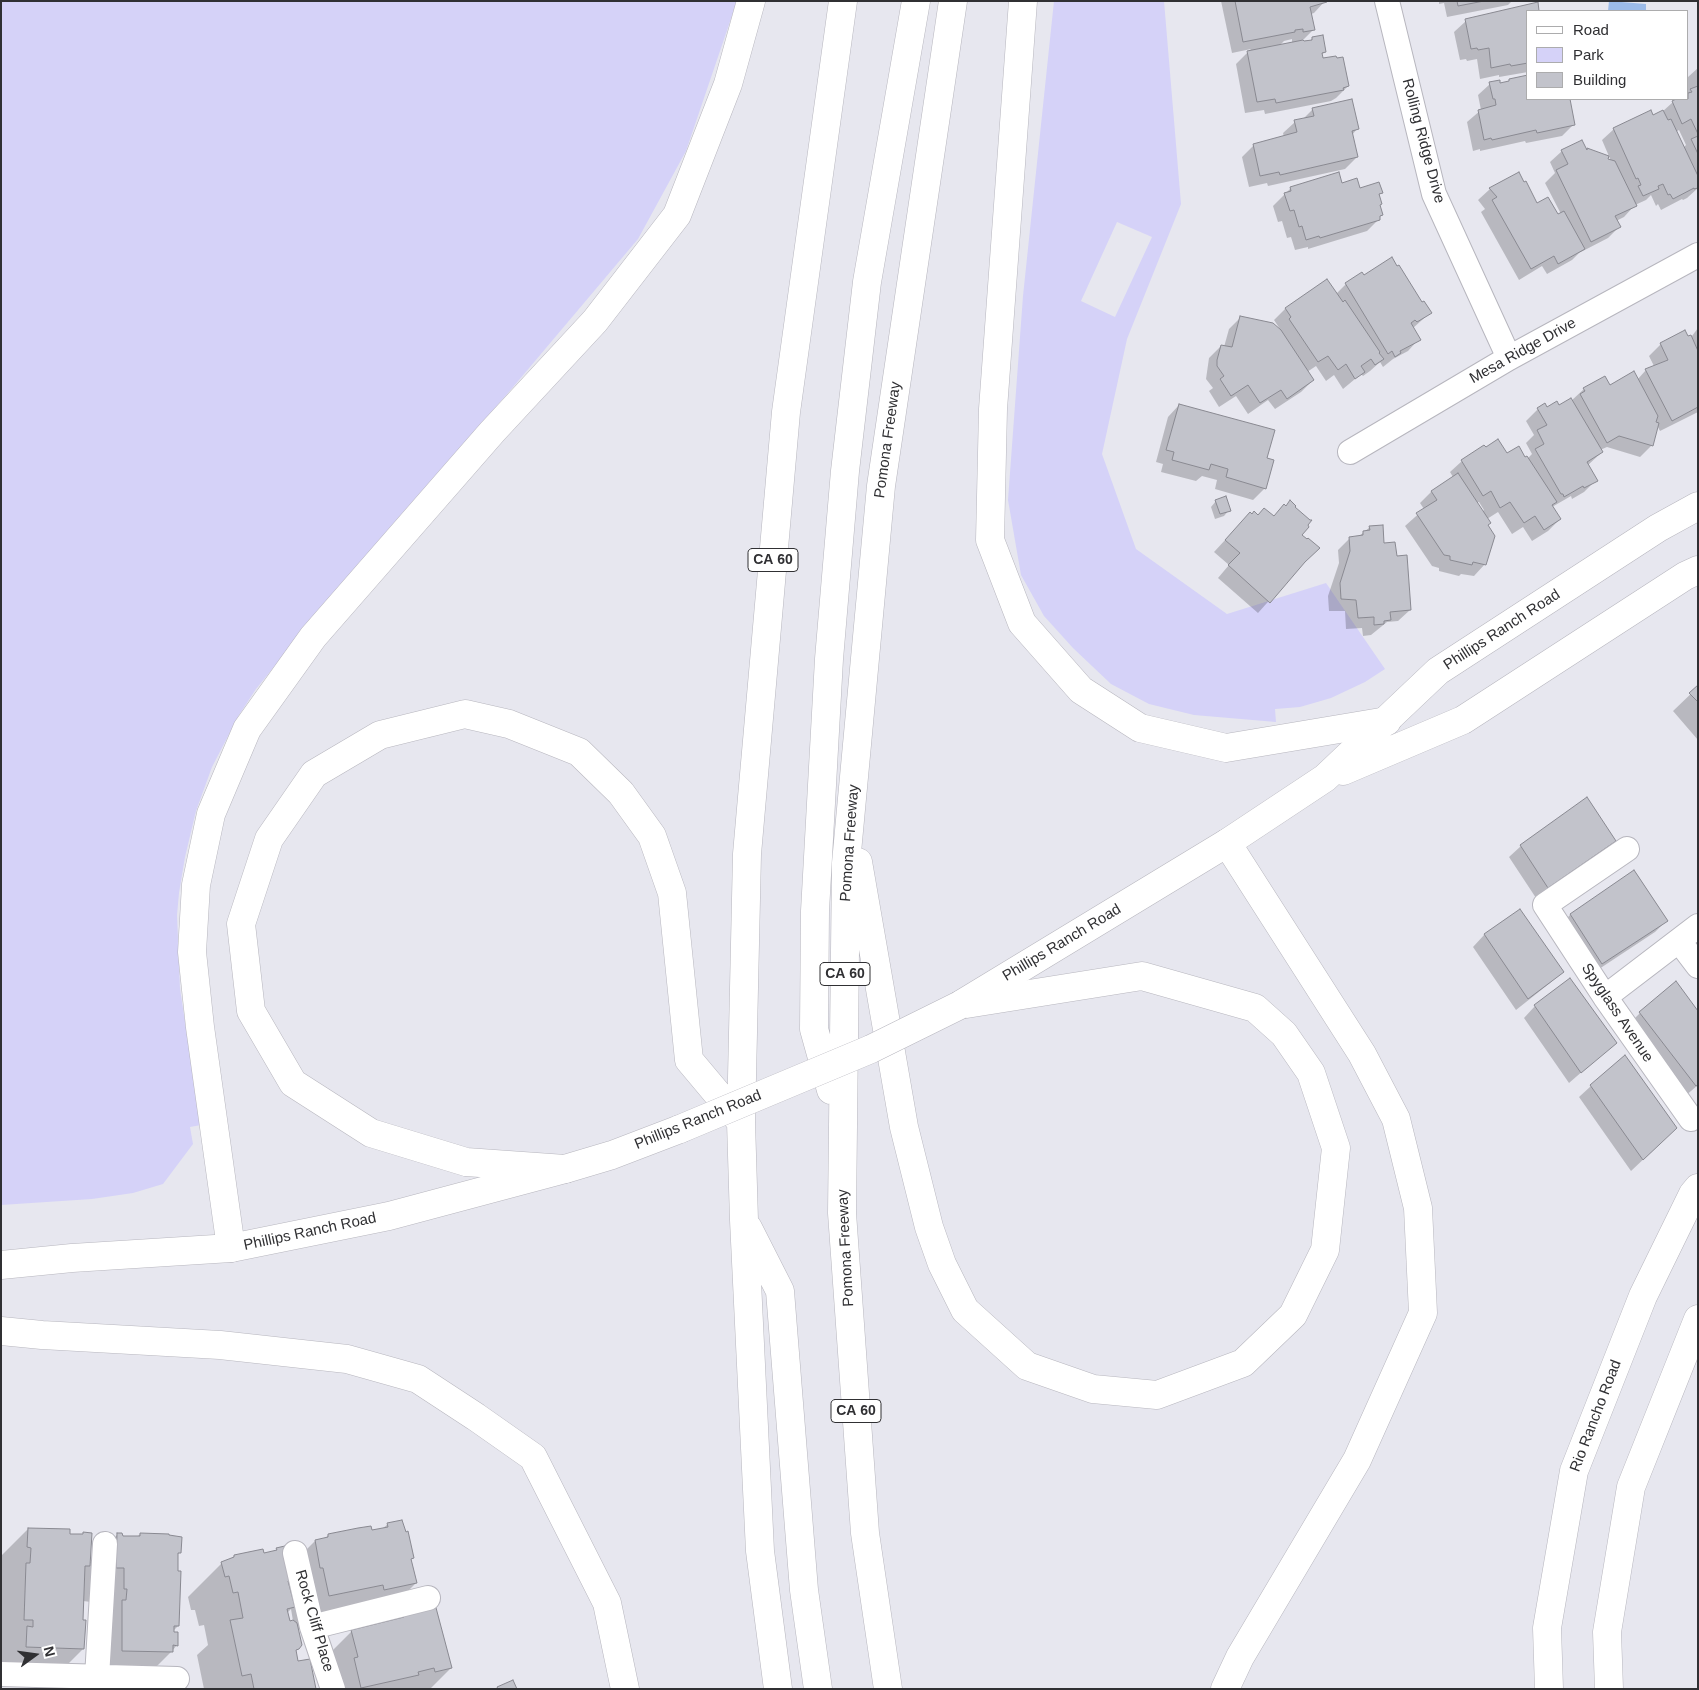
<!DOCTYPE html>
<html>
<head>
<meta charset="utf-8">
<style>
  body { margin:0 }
  #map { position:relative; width:1699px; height:1690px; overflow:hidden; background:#e7e7ef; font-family:Helvetica,sans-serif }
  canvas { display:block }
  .frame { position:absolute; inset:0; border:2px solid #303033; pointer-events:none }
  .legend { position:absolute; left:1526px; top:10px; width:162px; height:90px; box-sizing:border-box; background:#fff; border:1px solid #acacad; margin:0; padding:6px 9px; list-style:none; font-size:15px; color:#303033 }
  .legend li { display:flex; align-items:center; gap:10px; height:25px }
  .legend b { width:25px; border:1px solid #acacad }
  .north { position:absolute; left:10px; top:1630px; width:50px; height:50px; -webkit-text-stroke:4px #fff; paint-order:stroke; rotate:76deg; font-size:14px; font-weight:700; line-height:20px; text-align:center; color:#303033 }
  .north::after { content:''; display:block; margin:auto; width:18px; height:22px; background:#303033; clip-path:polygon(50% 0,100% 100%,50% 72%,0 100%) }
</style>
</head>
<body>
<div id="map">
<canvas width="1699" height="1690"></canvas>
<div class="frame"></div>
<ul class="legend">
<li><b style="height:6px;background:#fff"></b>Road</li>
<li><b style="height:14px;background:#d5d2f8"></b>Park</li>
<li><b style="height:14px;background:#c2c3cb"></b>Building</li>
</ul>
<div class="north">N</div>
</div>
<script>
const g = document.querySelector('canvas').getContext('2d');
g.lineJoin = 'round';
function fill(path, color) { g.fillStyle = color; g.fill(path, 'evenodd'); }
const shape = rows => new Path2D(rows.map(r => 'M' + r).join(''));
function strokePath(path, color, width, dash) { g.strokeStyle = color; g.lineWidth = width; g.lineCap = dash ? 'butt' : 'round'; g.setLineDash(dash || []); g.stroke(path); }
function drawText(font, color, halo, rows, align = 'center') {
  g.font = font + ' Helvetica,sans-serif'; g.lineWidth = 4; g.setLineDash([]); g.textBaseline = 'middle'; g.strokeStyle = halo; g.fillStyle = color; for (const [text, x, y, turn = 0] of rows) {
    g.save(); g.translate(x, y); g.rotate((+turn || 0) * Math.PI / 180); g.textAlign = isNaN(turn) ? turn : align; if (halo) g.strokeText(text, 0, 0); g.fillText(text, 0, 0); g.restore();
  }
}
fill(shape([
  [1,1,737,1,686,151,638,239,508,393,398,518,282,657,256,689,239,715,212,767,196,811,185,857,179,893,177,915,180,989,201,1125,190,1127,193,1144,163,1184,133,1193,92,1199,1,1205],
  [1054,1,1164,1,1181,204,1127,339,1102,454,1136,549,1227,614,1326,583,1385,669,1365,682,1331,698,1300,707,1275,709,1276,722,1194,715,1149,704,1111,684,1073,648,1044,616,1021,575,1008,500,1023,296],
  [1117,222,1152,237,1115,317,1081,301]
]), '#d5d2f8');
fill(shape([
  [1609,1,1646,4,1646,11,1608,11]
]), '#9cbbe9');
fill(shape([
  [1221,1,1325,1,1314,13,1311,14,1314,29,1302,41,1303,43,1309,42,1312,39,1325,52,1321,55,1322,60,1348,86,1336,98,1331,101,1265,114,1264,110,1245,113,1236,64,1251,49,1232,53],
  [1292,39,1292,43,1279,46,1284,41],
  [1439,1,1512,1,1508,5,1447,17,1444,3,1439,4],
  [1537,4,1538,11,1528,11,1528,72,1499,77,1499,75,1480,79,1477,59,1467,61,1466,59,1460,60,1454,32,1466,21],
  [1698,68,1698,188,1687,198,1683,200,1682,199,1661,210,1658,204,1656,206,1651,195,1646,200,1635,205,1624,217,1616,221,1619,227,1608,238,1579,253,1572,260,1547,274,1542,266,1519,280,1481,212,1485,209,1478,200,1490,189,1518,173,1537,204,1557,216,1561,214,1545,183,1555,173,1550,162,1562,151,1586,151,1611,161,1602,140,1614,129,1662,112,1673,102,1679,99,1688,99,1688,77],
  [1679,130,1686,145,1683,148,1676,132],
  [1510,80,1528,99,1569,99,1574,124,1562,136,1526,143,1525,141,1480,151,1480,149,1473,151,1467,122,1481,110,1478,95,1490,84,1499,84,1507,83],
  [1312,110,1357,129,1352,135,1357,157,1345,169,1268,186,1267,183,1249,187,1242,157,1254,145,1284,137,1283,133,1295,122,1302,120],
  [1341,184,1359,190,1381,193,1378,196,1381,204,1379,206,1381,215,1379,218,1379,219,1367,231,1308,249,1308,247,1295,250,1291,237,1287,238,1282,221,1278,222,1273,206,1291,188],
  [1364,276,1422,304,1430,313,1413,328,1419,339,1408,351,1393,359,1383,367,1380,362,1370,371,1363,376,1361,374,1343,389,1334,375,1326,381,1316,366,1307,372,1313,380,1301,392,1275,409,1268,400,1248,414,1236,396,1219,407,1209,391,1213,388,1206,379,1209,358,1221,346,1224,347,1229,329,1241,317,1280,329,1274,320,1285,309,1327,281,1336,294,1346,284],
  [1698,328,1698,412,1660,431,1657,425,1652,445,1640,457,1607,447,1600,450,1602,452,1587,466,1596,480,1584,492,1572,499,1571,496,1552,507,1560,519,1548,531,1532,541,1523,527,1512,534,1498,512,1487,519,1485,564,1474,576,1461,574,1459,576,1439,571,1439,568,1432,566,1405,526,1424,509,1420,503,1431,492,1453,477,1450,472,1462,461,1506,455,1527,459,1532,454,1526,443,1534,435,1526,421,1538,409,1559,407,1571,401,1584,389,1609,386,1637,380,1646,370,1654,366,1649,356,1661,344,1685,332,1688,338,1692,336],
  [1479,502,1484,510,1482,512,1476,503],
  [1179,405,1266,459,1265,488,1253,500,1215,489,1217,480,1202,476,1196,481,1161,472,1163,464,1156,462,1168,417],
  [1216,501,1229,510,1224,516,1215,519,1211,507],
  [1250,513,1257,517,1274,518,1300,535,1301,565,1258,613,1218,578,1229,565,1214,552],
  [1370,527,1383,544,1410,610,1398,621,1387,622,1371,635,1363,636,1362,628,1346,629,1345,611,1329,611,1328,596,1339,563,1338,550,1350,538,1358,537],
  [1698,687,1698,740,1673,711],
  [1614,841,1603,853,1536,898,1509,857,1521,846],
  [1634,872,1667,920,1655,932,1590,975,1559,926,1570,915],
  [1519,911,1562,972,1550,983,1516,1010,1473,947,1484,935],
  [1535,1006,1615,1043,1569,1083,1524,1018],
  [1640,1013,1698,1085,1684,1097,1629,1024],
  [1591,1086,1664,1140,1631,1171,1579,1097],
  [388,1524,412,1558,410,1560,416,1583,382,1617,349,1618,297,1629,298,1648,295,1651,297,1663,315,1689,204,1689,197,1655,208,1645,204,1625,199,1626,195,1610,191,1610,188,1597,222,1563,231,1560,234,1556,263,1555,274,1552,277,1549,288,1568,315,1541,325,1539,328,1535,382,1529],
  [291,1609,293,1621,289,1622,286,1614],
  [28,1529,69,1535,89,1563,118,1534,121,1537,137,1537,140,1534,180,1552,177,1555,178,1626,173,1631,177,1645,172,1651,138,1685,88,1684,91,1602,83,1601,83,1649,49,1683,1,1681,1,1556],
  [403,1613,451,1668,430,1689,323,1689,318,1665,352,1631,396,1621]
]), '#0003');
const building = shape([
  [1235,1,1327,1,1327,2,1310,7,1315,30,1303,32,1303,29,1295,30,1295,32,1243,42,1235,1],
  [1457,1,1484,1,1458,6,1457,1],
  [1538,2,1539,11,1528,11,1528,63,1511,66,1510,64,1491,68,1489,48,1478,50,1477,48,1471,49,1465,19,1538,2],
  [1323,35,1326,52,1322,53,1323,58,1336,56,1337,58,1343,57,1349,86,1343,88,1344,90,1276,103,1275,99,1257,102,1247,51,1303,40,1304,41,1312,40,1312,37,1323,35],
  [1528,75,1528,99,1570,99,1575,125,1537,133,1536,130,1492,140,1491,138,1484,140,1478,110,1496,105,1495,99,1493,99,1489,82,1500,80,1500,83,1509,81,1509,79,1528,75],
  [1698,86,1698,134,1691,119,1682,124,1672,101,1676,99,1688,99,1688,93,1692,92,1690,89,1698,86],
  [1352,99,1359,129,1352,131,1358,157,1280,175,1279,172,1260,176,1253,144,1297,132,1294,120,1314,116,1312,108,1352,99],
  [1651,110,1653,115,1663,110,1668,120,1671,119,1698,176,1698,188,1694,189,1694,188,1673,199,1670,194,1668,195,1663,184,1658,186,1659,189,1643,196,1638,186,1641,185,1638,178,1636,179,1613,128,1651,110],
  [1698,136,1698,154,1691,139,1698,136],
  [1582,140,1587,150,1587,148,1609,156,1608,159,1615,161,1637,206,1615,216,1621,227,1591,242,1556,170,1568,164,1561,150,1582,140],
  [1339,172,1342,183,1357,178,1360,188,1379,182,1383,193,1379,194,1382,204,1380,205,1383,215,1380,216,1380,220,1320,238,1319,236,1306,240,1302,226,1299,227,1294,210,1290,211,1284,193,1291,191,1290,187,1339,172],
  [1519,172,1524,182,1526,181,1537,203,1548,197,1558,214,1564,211,1585,249,1558,264,1554,256,1531,269,1492,200,1497,197,1489,188,1519,172],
  [1392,257,1397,266,1399,265,1422,302,1424,301,1432,313,1417,322,1415,320,1411,323,1421,340,1400,351,1401,353,1395,357,1392,351,1388,354,1345,283,1362,272,1364,275,1392,257],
  [1327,279,1343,302,1345,300,1380,352,1379,353,1384,359,1375,365,1371,359,1361,366,1365,372,1355,379,1346,364,1338,370,1328,356,1318,362,1289,319,1291,317,1285,308,1327,279],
  [1240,316,1273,323,1281,330,1314,380,1287,399,1281,390,1260,403,1248,385,1231,396,1220,379,1224,376,1217,366,1217,360,1221,345,1232,347,1240,316],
  [1685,330,1688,336,1691,335,1698,351,1698,407,1672,421,1645,369,1668,360,1660,343,1685,330],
  [1634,371,1658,416,1656,422,1659,423,1653,446,1619,436,1607,443,1580,394,1585,391,1583,388,1605,376,1610,385,1634,371],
  [1571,398,1603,452,1587,462,1598,481,1584,488,1583,486,1564,497,1563,494,1561,494,1535,449,1544,444,1537,430,1547,425,1537,408,1545,403,1547,407,1557,401,1559,405,1571,398],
  [1179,404,1275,430,1267,458,1274,460,1266,489,1226,477,1228,469,1211,464,1209,470,1172,460,1174,452,1166,450,1179,404],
  [1498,439,1507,453,1519,446,1525,457,1527,456,1557,502,1552,505,1561,519,1544,530,1535,516,1524,523,1510,502,1500,508,1491,491,1483,496,1461,460,1484,445,1486,447,1498,439],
  [1458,473,1491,523,1488,525,1495,536,1486,565,1473,562,1472,565,1450,560,1450,556,1444,555,1416,513,1437,500,1431,491,1458,473],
  [1226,496,1231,511,1220,514,1215,500,1226,496],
  [1290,500,1296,506,1295,507,1310,520,1312,520,1308,525,1309,527,1302,535,1307,539,1308,538,1320,548,1305,562,1270,603,1228,565,1240,553,1225,540,1250,512,1252,514,1254,511,1258,515,1264,508,1274,516,1284,504,1286,506,1290,500],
  [1383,525,1384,543,1395,542,1397,556,1407,555,1411,610,1390,612,1391,620,1384,621,1384,624,1374,625,1374,617,1358,618,1356,600,1341,599,1340,583,1350,551,1349,537,1363,535,1363,531,1370,530,1369,526,1383,525],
  [1698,685,1698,702,1689,693,1698,685],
  [1587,797,1616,841,1548,888,1520,845,1587,797],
  [1634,870,1668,921,1602,964,1570,914,1634,870],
  [1520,909,1564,972,1528,999,1484,934,1520,909],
  [1570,978,1617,1043,1581,1073,1534,1005,1570,978],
  [1676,981,1698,1011,1698,1085,1696,1086,1639,1012,1676,981],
  [1625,1055,1677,1128,1643,1160,1590,1085,1625,1055],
  [402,1520,406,1532,408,1531,414,1558,411,1559,417,1583,384,1590,383,1585,329,1596,323,1568,320,1568,315,1540,328,1537,328,1534,358,1528,371,1526,372,1530,388,1527,387,1523,402,1520],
  [28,1528,70,1529,70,1534,83,1534,83,1532,92,1533,90,1566,85,1566,83,1620,86,1620,84,1649,26,1647,27,1626,33,1627,33,1620,24,1620,26,1563,30,1563,31,1548,27,1547,28,1528],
  [117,1533,122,1533,123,1536,140,1536,140,1533,169,1534,169,1535,182,1537,181,1553,178,1553,178,1571,181,1571,179,1626,174,1626,174,1632,178,1632,178,1646,173,1645,173,1652,122,1651,122,1600,126,1600,127,1589,124,1589,124,1568,116,1568,117,1533],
  [285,1546,293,1580,288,1581,295,1607,287,1609,290,1621,293,1620,297,1623,302,1645,299,1649,296,1650,298,1661,310,1659,316,1689,254,1689,251,1674,242,1676,230,1620,243,1618,238,1592,233,1593,229,1576,225,1577,221,1562,234,1557,234,1555,263,1549,264,1553,277,1550,276,1548,285,1546],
  [435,1604,452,1668,435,1672,434,1668,418,1672,419,1675,361,1688,354,1658,358,1657,351,1630,404,1617,403,1612,435,1604],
  [513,1680,517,1689,498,1689,497,1687,513,1680],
  [35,1687,69,1688,69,1689,35,1689,35,1687]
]);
fill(building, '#c2c3cb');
strokePath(building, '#898991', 1);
const minor = shape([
  [1387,1,1434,194,1509,358],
  [1350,452,1509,358,1698,255],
  [1627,849,1545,905,1605,997,1691,1119],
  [1679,941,1698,966],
  [1605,997,1698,926],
  [295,1553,312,1627,333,1689],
  [312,1627,428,1598],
  [1,1674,177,1679],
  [97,1677,105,1544]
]);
const primary = shape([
  [1343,771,1463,720,1685,576,1698,570],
  [960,1005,1227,843,1325,778,1438,671,1658,528,1698,506],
  [1,1265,72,1258,231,1248,389,1216,565,1169,612,1155,680,1129],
  [1549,1689,1547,1628,1574,1471,1643,1296,1693,1194,1698,1188],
  [1609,1689,1607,1632,1631,1487,1698,1319]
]);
const motorway = shape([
  [1023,1,993,409,990,540,1022,623,1081,690,1140,728,1226,748,1387,721],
  [858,862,904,1127,929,1227,942,1264,965,1310,1027,1366,1093,1389,1157,1395,1243,1363,1293,1315,1325,1250,1336,1148,1311,1073,1284,1034,1255,1008,1142,976,960,1005],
  [831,1090,814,1029,815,911,829,659,845,471,867,282,916,1],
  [565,1169,466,1162,371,1133,293,1083,251,1011,241,924,269,839,314,774,380,735,465,714,509,724,579,752,621,793,652,836,672,893,689,1060,741,1122],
  [748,1228,780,1291,804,1590,818,1689],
  [231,1248,200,1027,192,952,196,885,211,814,247,729,313,637,492,432,595,321,677,215,728,84,751,1],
  [1,1331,42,1335,220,1345,347,1359,418,1379,476,1417,533,1457,607,1603,625,1689],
  [778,1689,760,1551,744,1220,741,1122,747,854,786,412,843,1],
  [888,1689,865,1533,842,1213,846,863,881,486,953,1],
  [1225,1689,1240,1657,1357,1460,1423,1313,1418,1208,1396,1119,1362,1054,1227,843]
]);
strokePath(minor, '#b7b6be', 26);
strokePath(primary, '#b7b6be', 29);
strokePath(motorway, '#b7b6be', 29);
strokePath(minor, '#fff', 24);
strokePath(primary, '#fff', 28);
strokePath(motorway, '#fff', 28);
const primaryBridge = shape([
  [680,1129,871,1049,960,1005]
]);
strokePath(primaryBridge, '#b7b6be', 29, []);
strokePath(primaryBridge, '#fff', 28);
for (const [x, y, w] of [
  [773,560,50],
  [845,974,50],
  [856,1411,50]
]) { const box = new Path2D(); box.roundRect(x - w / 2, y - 11.5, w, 23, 4); g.fillStyle = '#fff'; g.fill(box); strokePath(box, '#303033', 1); }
drawText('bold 14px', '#303033', null, [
  ["CA 60",773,560],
  ["CA 60",845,974],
  ["CA 60",856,1411]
]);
drawText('15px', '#303033', '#fff', [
  ["Rolling Ridge Drive",1423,141,75],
  ["Mesa Ridge Drive",1523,351,-29],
  ["Pomona Freeway",888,440,-82],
  ["Phillips Ranch Road",1502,630,-33],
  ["Pomona Freeway",850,843,-86],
  ["Phillips Ranch Road",1062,943,-31],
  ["Spyglass Avenue",1617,1013,56],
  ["Phillips Ranch Road",698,1120,-22],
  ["Phillips Ranch Road",310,1232,-12],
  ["Pomona Freeway",846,1248,-93],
  ["Rio Rancho Road",1596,1416,-69],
  ["Rock Cliff Place",314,1621,74]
]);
</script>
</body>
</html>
